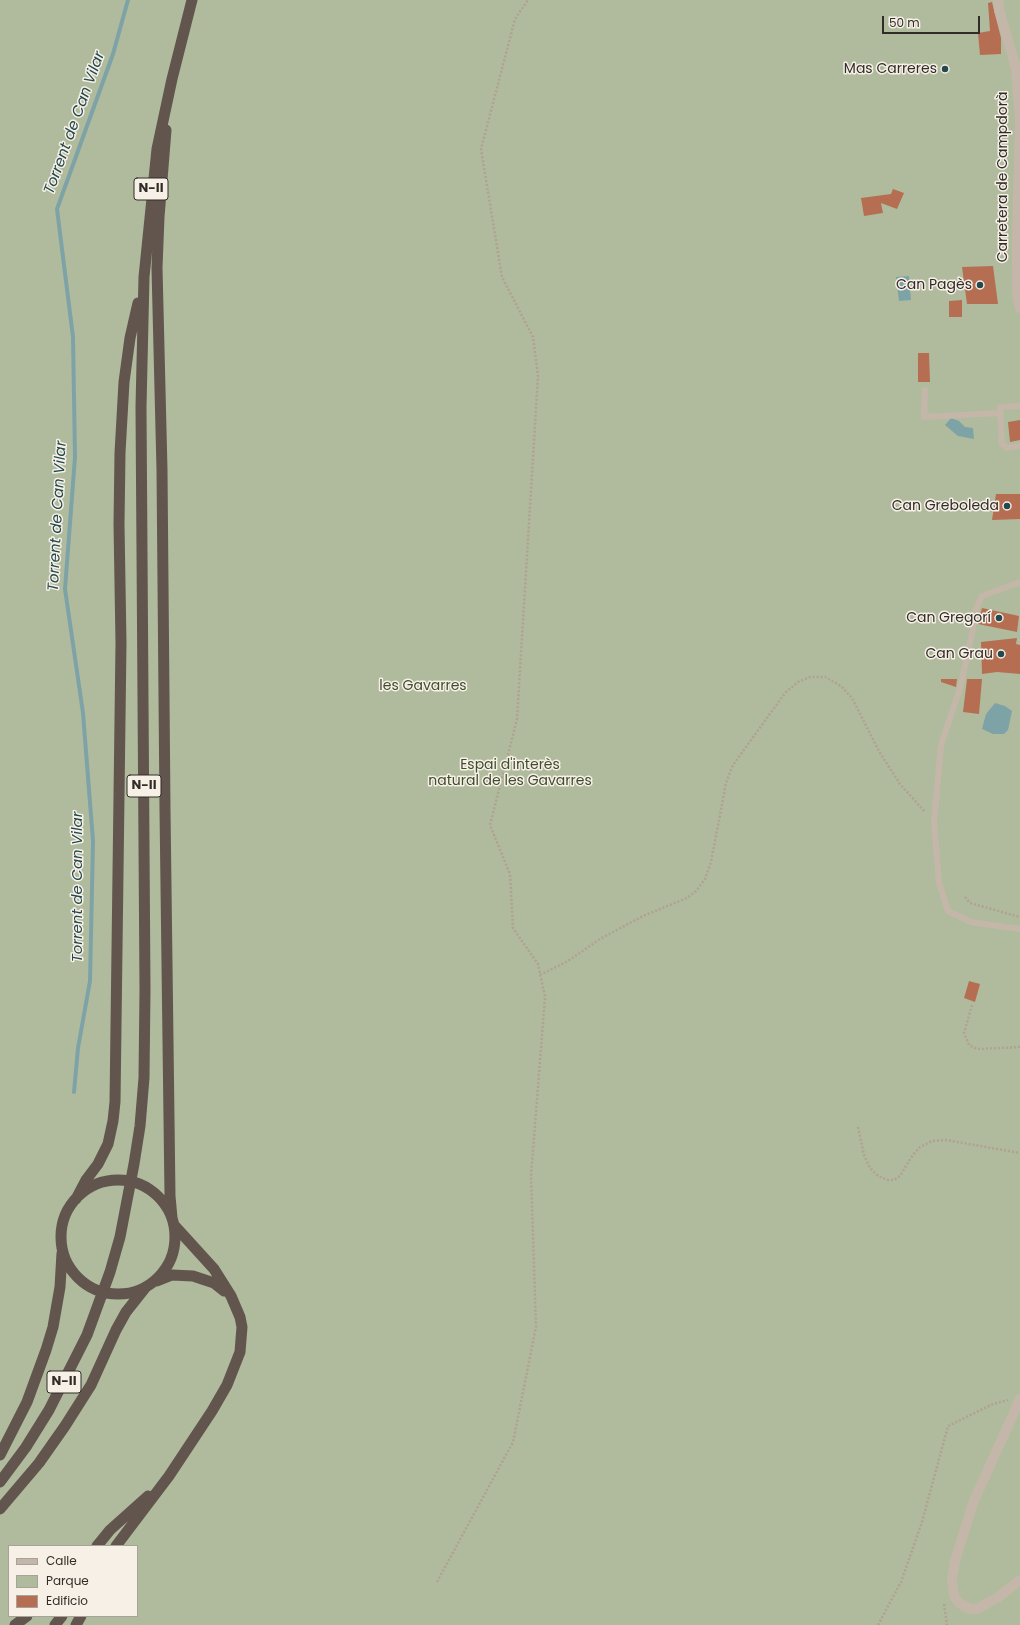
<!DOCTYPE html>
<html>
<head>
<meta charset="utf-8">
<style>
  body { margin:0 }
  #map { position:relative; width:1020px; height:1625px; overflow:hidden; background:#eee6db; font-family:Poppins,sans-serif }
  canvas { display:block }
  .legend { position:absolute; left:8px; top:1545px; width:130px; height:72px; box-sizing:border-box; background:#f6f0e7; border:1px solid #a8a29b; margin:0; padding:5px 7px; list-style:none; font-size:12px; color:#322c28 }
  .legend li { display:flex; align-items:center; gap:8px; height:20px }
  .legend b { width:20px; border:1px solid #a8a29b }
  .scale { position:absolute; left:882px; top:16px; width:98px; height:18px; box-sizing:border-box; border:2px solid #322c28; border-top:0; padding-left:5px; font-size:12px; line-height:14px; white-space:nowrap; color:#322c28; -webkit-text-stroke:3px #f6f0e7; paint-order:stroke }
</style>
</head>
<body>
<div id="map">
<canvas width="1020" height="1625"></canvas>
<ul class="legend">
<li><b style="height:5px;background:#c4b7a9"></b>Calle</li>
<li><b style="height:11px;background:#b0bb9d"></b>Parque</li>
<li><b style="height:11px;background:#b56e52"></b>Edificio</li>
</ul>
<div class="scale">50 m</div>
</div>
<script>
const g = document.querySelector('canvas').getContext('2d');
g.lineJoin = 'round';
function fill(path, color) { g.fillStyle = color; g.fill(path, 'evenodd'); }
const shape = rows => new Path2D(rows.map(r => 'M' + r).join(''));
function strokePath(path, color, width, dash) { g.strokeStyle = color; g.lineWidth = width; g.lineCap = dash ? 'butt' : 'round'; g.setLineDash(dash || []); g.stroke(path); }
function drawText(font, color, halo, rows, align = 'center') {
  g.font = font + ' Poppins,sans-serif'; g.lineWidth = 3; g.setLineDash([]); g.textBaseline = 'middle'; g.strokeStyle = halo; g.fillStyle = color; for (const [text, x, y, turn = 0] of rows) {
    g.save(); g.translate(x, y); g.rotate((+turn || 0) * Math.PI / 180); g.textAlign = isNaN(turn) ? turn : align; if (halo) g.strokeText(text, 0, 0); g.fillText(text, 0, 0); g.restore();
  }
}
fill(shape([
  [0,0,1020,0,1020,1625,0,1625],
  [9,1546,137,1546,137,1616,9,1616]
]), '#b0bb9d');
fill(shape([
  [909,276,911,300,899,301,896,277],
  [951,418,959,421,965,427,973,428,974,439,958,436,945,425],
  [995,703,1005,706,1012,711,1008,730,1004,734,993,734,982,729,986,714]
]), '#7ea3a7');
strokePath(shape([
  [74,1092,78,1048,90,981,93,841,83,713,65,589,75,457,73,337,57,209,113,54,128,0]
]), '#7ea3a7', 4);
fill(shape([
  [992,2,1001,38,1001,54,980,55,978,33,990,31,988,3],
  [893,189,904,193,897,209,881,203,883,213,864,216,861,198,891,194],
  [993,266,998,304,967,304,962,267],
  [962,300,962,317,949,317,949,301],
  [918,353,929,353,930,382,918,382],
  [1020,420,1020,440,1010,442,1008,422],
  [996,494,1020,494,1020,519,992,520],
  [982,608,1019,616,1017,632,978,624],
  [1017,638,1016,644,1020,645,1020,674,997,672,982,674,981,642],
  [941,679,957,679,956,687,941,682],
  [967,679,982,679,979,714,963,712],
  [969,981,980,984,975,1002,964,998]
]), '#b56e52');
strokePath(shape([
  [965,897,970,903,1020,917],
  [540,975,568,961,600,939,643,916,687,898,696,891,705,879,711,862,726,783,733,765,785,693,798,682,810,677,825,677,841,686,852,698,880,753,900,784,925,812],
  [972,1005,964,1033,969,1045,977,1049,1020,1047],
  [858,1127,864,1155,870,1168,878,1176,888,1180,894,1180,900,1176,912,1156,920,1147,932,1141,946,1140,1020,1153],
  [437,1582,513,1442,536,1327,531,1176,545,997,538,964,513,928,510,874,490,825,517,719,538,376,533,337,502,277,481,149,515,19,528,0],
  [944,1604,947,1625],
  [878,1625,901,1582,922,1522,948,1426,993,1404,1008,1400]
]), '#b0a193', 2.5, [2, 2]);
strokePath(shape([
  [925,390,924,417,1000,413],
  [1019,406,1000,407,1002,444,1007,448,1020,446],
  [1020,582,982,596,975,611,973,629,960,688,941,745,934,822,939,883,948,911,971,922,1020,929]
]), '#c4b7a9', 6);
strokePath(shape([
  [998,0,999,10,1016,68,1020,123,1017,238,1017,293,1020,308],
  [1020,1399,973,1503,955,1561,952,1580,953,1590,955,1598,959,1603,970,1609,977,1609,997,1598,1020,1580]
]), '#c4b7a9', 10);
strokePath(shape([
  [166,130,159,217,157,268,162,470,165,809,170,1196,172,1218],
  '61 1237a57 57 0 1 1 114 0a57 57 0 1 1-114 0Z',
  [76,1199,86,1180,98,1164,108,1144,113,1121,115,1102,121,643,119,524,120,453,124,382,130,338,138,303],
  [157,1281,172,1275,193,1276,214,1283,224,1291],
  [0,1455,27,1402,46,1350,53,1327,60,1287,62,1253],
  [0,1482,26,1447,49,1410,87,1335,110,1272,120,1237,134,1164,140,1126,144,1078,145,990,141,407,144,277,157,149,172,79,192,0],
  [0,1509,39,1463,65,1426,91,1385,116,1330,126,1312,145,1288],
  [97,1546,110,1530,148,1496],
  [116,1546,169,1476,212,1411,227,1385,240,1352,242,1327,240,1317,231,1296,214,1269,174,1225],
  [15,1625,27,1616],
  [55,1625,62,1616],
  [76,1625,81,1616]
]), '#62554e', 11);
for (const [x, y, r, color] of [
  [945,69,4,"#23494e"],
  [980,285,4,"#23494e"],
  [1007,506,4,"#23494e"],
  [999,618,4,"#23494e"],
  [1001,654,4,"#23494e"]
]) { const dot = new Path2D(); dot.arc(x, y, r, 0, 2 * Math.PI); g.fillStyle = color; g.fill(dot); strokePath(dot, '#f6f0e7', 1.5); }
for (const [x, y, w] of [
  [151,189,34],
  [144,786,34],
  [64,1382,34]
]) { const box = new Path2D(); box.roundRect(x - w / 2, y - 11, w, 22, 3); g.fillStyle = '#f6f0e7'; g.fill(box); strokePath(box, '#322c28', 1); }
drawText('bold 13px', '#322c28', null, [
  ["N-II",151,189],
  ["N-II",144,786],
  ["N-II",64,1382]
]);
drawText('14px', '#322c28', '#f6f0e7', [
  ["Mas Carreres",937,69],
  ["Can Pagès",972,285],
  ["Can Greboleda",999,506],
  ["Can Gregorí",991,618],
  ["Can Grau",993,654]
], 'right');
drawText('14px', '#322c28', '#f6f0e7', [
  ["Carretera de Campdorà",1003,177,-90]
]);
drawText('14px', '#414d2f', '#f6f0e7', [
  ["les Gavarres",423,686],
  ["Espai d'interès",510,765],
  ["natural de les Gavarres",510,781]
]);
drawText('italic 15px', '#23494e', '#f6f0e7', [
  ["Torrent de Can Vilar",75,123,-70],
  ["Torrent de Can Vilar",58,516,-87],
  ["Torrent de Can Vilar",78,887,-90]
]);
</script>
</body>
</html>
